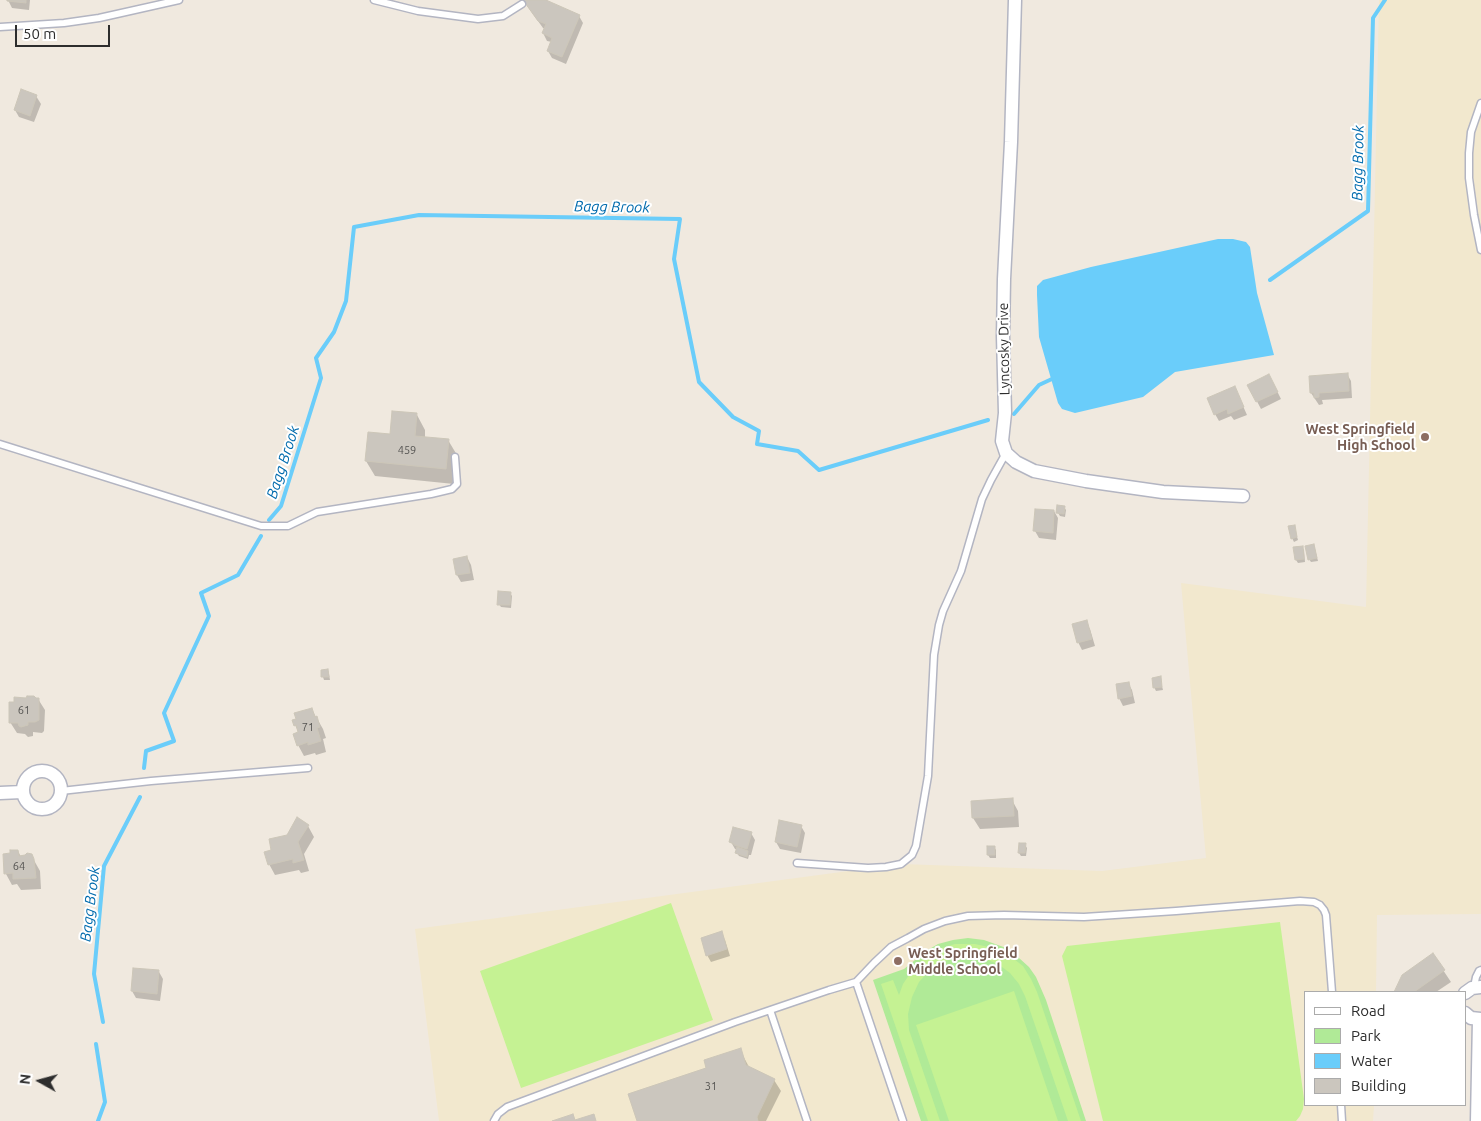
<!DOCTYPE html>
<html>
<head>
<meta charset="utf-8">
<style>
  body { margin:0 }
  #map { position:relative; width:1481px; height:1121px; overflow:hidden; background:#f0e9df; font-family:Ubuntu,sans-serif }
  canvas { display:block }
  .legend { position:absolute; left:1304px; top:991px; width:162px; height:115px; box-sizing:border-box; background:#fff; border:1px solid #ababab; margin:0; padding:6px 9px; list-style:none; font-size:15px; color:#2d2d2d }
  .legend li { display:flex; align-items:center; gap:10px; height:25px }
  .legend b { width:25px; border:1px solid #ababab }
  .north { position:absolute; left:15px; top:1056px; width:50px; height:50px; -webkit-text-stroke:4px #fff; paint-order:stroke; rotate:277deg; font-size:14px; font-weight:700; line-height:20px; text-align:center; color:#2d2d2d }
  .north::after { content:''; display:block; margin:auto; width:18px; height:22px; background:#2d2d2d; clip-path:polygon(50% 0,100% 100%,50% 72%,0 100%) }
  .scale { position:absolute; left:15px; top:25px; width:95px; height:22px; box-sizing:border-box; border:2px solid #2d2d2d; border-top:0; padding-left:6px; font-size:15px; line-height:18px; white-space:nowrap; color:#2d2d2d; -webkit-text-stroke:4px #fff; paint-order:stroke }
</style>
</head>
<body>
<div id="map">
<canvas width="1481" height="1121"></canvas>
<ul class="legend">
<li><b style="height:6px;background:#fff"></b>Road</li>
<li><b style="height:14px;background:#b0ea97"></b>Park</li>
<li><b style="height:14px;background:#6acdfa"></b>Water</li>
<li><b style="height:14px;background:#cbc6be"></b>Building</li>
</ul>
<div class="north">N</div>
<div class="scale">50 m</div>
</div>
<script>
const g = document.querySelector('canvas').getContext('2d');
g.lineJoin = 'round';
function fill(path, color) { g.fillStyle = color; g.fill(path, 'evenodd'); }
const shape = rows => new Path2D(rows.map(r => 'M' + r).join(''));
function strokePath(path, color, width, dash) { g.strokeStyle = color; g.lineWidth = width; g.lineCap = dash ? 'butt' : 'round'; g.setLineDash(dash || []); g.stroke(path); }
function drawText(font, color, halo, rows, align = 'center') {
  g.font = font + ' Ubuntu,sans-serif'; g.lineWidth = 4; g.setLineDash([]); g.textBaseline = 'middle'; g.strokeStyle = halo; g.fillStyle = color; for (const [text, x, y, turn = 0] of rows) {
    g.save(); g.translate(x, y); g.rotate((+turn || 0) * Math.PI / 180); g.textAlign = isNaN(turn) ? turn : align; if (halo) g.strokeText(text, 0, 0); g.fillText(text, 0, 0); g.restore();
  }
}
fill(shape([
  [1379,0,1481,0,1481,914,1377,915,1376,992,1305,992,1305,1105,1374,1105,1373,1121,439,1121,415,929,901,864,1102,871,1206,858,1181,583,1366,607]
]), '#f2e8ce');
fill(shape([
  [968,938,984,940,1009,949,1029,967,1036,977,1046,1000,1086,1121,921,1121,873,980,904,969,926,951,938,944,953,940]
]), '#b0ea97');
fill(shape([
  [671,903,713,1020,521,1088,480,971],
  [1280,922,1304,1099,1303,1109,1300,1116,1296,1121,1103,1121,1062,956,1067,946],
  [955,944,975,944,993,948,1010,956,1023,966,1031,979,1037,992,1081,1121,1068,1121,1025,996,1019,984,1010,973,998,964,980,957,962,956,945,961,932,968,919,982,912,997,908,1014,909,1030,940,1121,928,1121,881,984,893,980,899,995,903,984,909,975,916,966,923,959,939,949],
  [1014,991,1058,1121,949,1121,916,1025]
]), '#c5f293');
fill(shape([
  [1218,239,1233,239,1246,242,1250,247,1257,293,1274,355,1175,372,1143,397,1075,413,1062,409,1058,403,1039,337,1037,295,1037,286,1043,280,1091,267]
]), '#6acdfa');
fill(shape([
  [8,0,30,0,29,10,12,8],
  [523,0,547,0,549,4,579,16,583,23,566,64,552,58,548,51,552,42,547,41,543,33,545,29,543,28],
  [36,96,41,104,34,122,19,117,15,110],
  [1347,374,1351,381,1352,398,1322,400,1323,404,1319,405,1311,393],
  [1273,383,1281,399,1261,409,1249,386],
  [1235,388,1247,415,1234,420,1231,416,1219,421,1215,414],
  [417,415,425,430,425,438,448,440,457,455,454,484,375,476,366,461,391,436],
  [1064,507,1066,510,1065,517,1060,516,1058,513],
  [1054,511,1058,518,1056,540,1039,538,1035,531],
  [1294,526,1298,540,1294,542,1292,538],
  [1314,545,1318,561,1311,562,1309,559],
  [1302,547,1304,550,1305,562,1298,563,1296,560,1295,548],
  [467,557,471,565,474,580,461,582,457,575,454,560],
  [510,593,512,596,511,608,501,607,499,604],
  [1086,622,1090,629,1095,646,1082,650,1078,642],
  [328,670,329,674,330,680,324,680,323,677,322,671],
  [1160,678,1163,690,1156,691,1154,687],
  [1128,683,1132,690,1135,703,1123,706,1119,698],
  [38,699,45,710,44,731,42,733,33,732,33,736,28,737,25,734,17,733,10,722],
  [312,710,323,729,326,738,323,739,326,752,316,755,315,753,304,756,298,745,299,733,295,725],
  [1012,800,1018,811,1019,827,980,829,973,818],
  [308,826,314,837,304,854,309,871,301,873,299,870,275,875,269,864,272,851,288,836],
  [801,826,805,833,801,853,780,849,776,842],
  [751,833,755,840,751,855,749,855,748,859,739,856,737,853,738,850,735,849,731,842],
  [1025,845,1027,848,1026,856,1021,856,1019,853],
  [994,847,996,850,996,858,990,858,988,855],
  [18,851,21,857,31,855,40,871,41,889,21,890,17,884,12,885,6,874],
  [721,933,725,940,730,956,711,962,707,955],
  [1433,955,1451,982,1436,992,1395,992,1403,976],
  [134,969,159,972,163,979,160,1001,136,998,132,991],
  [740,1050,749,1067,774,1080,781,1091,766,1121,638,1121,708,1069]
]), '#0003');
strokePath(shape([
  [1270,280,1368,211,1373,18,1385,0],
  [1014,414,1039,385,1054,378],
  [269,520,281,506,321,378,316,358,334,332,346,301,354,227,419,215,680,219,674,259,699,382,733,417,759,431,757,444,798,451,819,470,988,420],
  [144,768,146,751,174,741,164,713,209,616,201,593,238,575,261,536],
  [103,1022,94,974,104,866,140,797],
  [96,1044,105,1102,98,1121]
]), '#6acdfa', 4);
const building = shape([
  [7,0,26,0,26,3,7,1,7,0],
  [523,0,546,0,580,15,562,57,547,51,552,38,542,33,546,24,538,21,523,0],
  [21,89,37,95,30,116,14,110,21,89],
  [1348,373,1349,391,1319,393,1319,397,1314,398,1314,393,1310,393,1309,376,1348,373],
  [1269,374,1278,392,1256,402,1247,385,1269,374],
  [1235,386,1244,407,1228,414,1227,409,1214,415,1207,398,1235,386],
  [392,411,417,413,415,436,449,439,446,469,365,461,368,432,390,434,392,411],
  [1057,505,1065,506,1064,514,1056,513,1057,505],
  [1035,509,1054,510,1053,533,1033,531,1035,509],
  [1295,525,1297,537,1291,539,1288,526,1295,525],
  [1314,544,1317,558,1308,560,1305,546,1314,544],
  [1303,546,1304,559,1295,560,1293,547,1303,546],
  [467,556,470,573,456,575,453,559,467,556],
  [498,591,511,592,510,605,497,605,498,591],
  [1087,620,1092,639,1077,643,1072,624,1087,620],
  [328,669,329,677,321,677,321,670,328,669],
  [1161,676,1162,687,1153,688,1152,678,1161,676],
  [1129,682,1132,696,1118,699,1116,684,1129,682],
  [27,696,34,696,36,698,39,698,39,720,35,722,28,722,28,725,21,727,19,726,18,723,9,723,9,702,14,702,14,697,26,698,27,696],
  [312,708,315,717,317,716,320,727,317,728,321,741,308,745,308,742,297,746,293,734,298,732,296,725,294,726,292,720,296,719,294,713,312,708],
  [1013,798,1014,816,972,818,971,801,1013,798],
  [297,817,309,825,298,842,304,860,293,863,293,859,268,865,264,852,271,850,269,839,287,835,297,817],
  [779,820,802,825,797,847,775,842,779,820],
  [733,827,752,832,747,849,734,845,734,844,729,842,733,827],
  [1019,843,1026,843,1025,853,1018,853,1019,843],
  [987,846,995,846,995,855,987,855,987,846],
  [737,847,748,851,747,857,735,853,737,847],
  [10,850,18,850,19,856,25,855,27,853,32,854,34,859,36,878,13,879,13,873,4,874,3,854,10,853,10,850],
  [722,931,727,949,706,956,701,938,722,931],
  [1433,953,1445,970,1414,992,1394,992,1402,975,1433,953],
  [133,968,159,970,157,994,131,991,133,968],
  [741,1048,746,1065,775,1079,757,1117,758,1121,637,1121,628,1094,706,1068,704,1060,741,1048],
  [573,1114,575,1120,594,1114,596,1121,552,1121,573,1114]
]);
fill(building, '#cbc6be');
strokePath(building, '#ccc6b8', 1);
const service = shape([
  [374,0,418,11,478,19,503,16,522,4],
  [0,27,64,23,99,18,179,0],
  [1481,103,1471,132,1469,153,1469,178,1474,215,1481,250],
  [0,444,261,526,288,526,317,512,431,494,452,489,457,484,455,457],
  [61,791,151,781,308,768],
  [797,863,868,868,886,867,901,864,912,855,916,846,928,776,934,655,939,625,943,611,961,571,982,499,991,480,1006,453],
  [856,982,903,1121],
  [1474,987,1476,977,1479,971,1481,970],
  [770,1010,807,1121],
  [1341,1105,1342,1121],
  [494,1121,498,1114,507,1107,735,1022,829,990,856,982,874,963,891,947,908,938,924,929,945,921,968,916,1004,915,1084,917,1176,911,1300,901,1314,902,1320,905,1324,910,1326,915,1332,992]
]);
const minor = shape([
  [1015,0,1011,142,1004,279,1003,336,1005,413,1002,441,1006,453,1016,462,1034,471,1086,481,1163,492,1243,496],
  '23 790a19 19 0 1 1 38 0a19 19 0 1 1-38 0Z',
  [0,793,22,792],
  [1465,993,1472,988,1481,987],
  [1465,1013,1471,1018,1481,1019],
  [1477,1121,1479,1019]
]);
strokePath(service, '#b3b5c2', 9);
strokePath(minor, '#b3b5c2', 15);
strokePath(service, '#fff', 6);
strokePath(minor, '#fff', 12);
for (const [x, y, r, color] of [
  [1425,437,5,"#8d6e63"],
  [898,961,5,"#8d6e63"]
]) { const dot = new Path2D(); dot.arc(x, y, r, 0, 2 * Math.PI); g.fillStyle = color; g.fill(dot); strokePath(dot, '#fff', 2); }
drawText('11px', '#545351', null, [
  ["459",407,450],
  ["61",24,710],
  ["71",308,727],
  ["64",19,866],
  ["31",711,1086]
]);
drawText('14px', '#2d2d2d', '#fff', [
  ["Lyncosky Drive",1004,349,-91]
]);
drawText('bold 14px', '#785e54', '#fff', [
  ["West Springfield",1415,429],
  ["High School",1415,445],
  ["West Springfield",908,953,"left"],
  ["Middle School",908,969,"left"]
], 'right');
drawText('italic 15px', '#016bad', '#fff', [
  ["Bagg Brook",1358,163,-89],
  ["Bagg Brook",612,207,1],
  ["Bagg Brook",283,462,-72],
  ["Bagg Brook",90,904,-83]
]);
</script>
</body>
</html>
